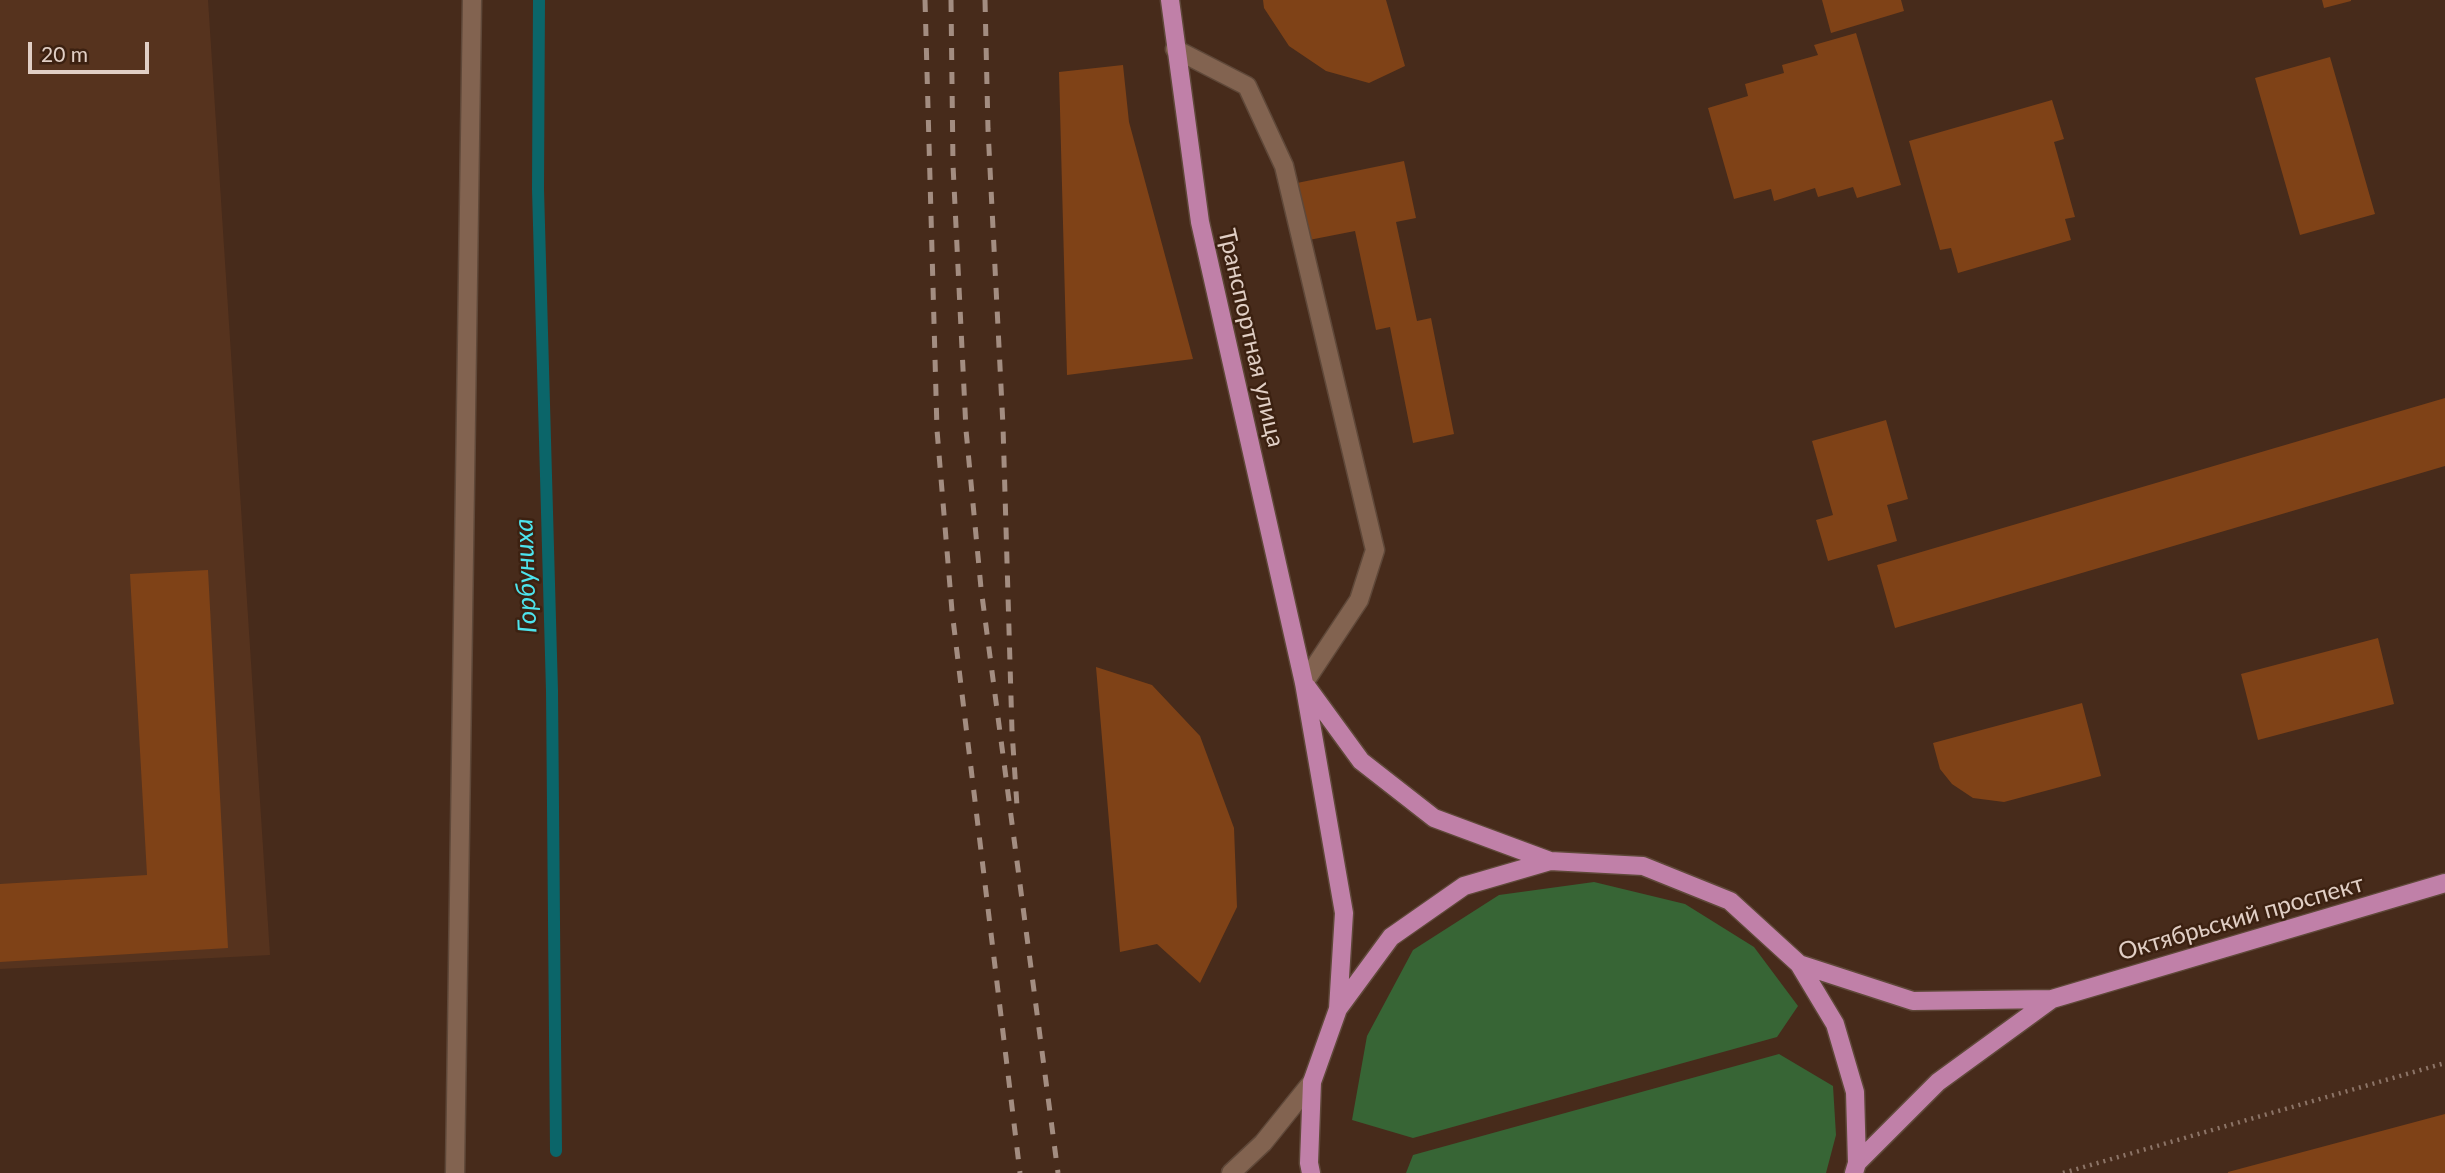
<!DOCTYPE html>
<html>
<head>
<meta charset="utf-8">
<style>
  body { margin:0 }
  #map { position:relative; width:2445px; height:1173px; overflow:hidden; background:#472b1b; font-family:Lato,sans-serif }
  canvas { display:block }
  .scale { position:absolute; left:28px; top:42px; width:121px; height:32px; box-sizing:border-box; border:4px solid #e1cfc5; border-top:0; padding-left:9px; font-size:21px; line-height:24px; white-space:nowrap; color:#e1cfc5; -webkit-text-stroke:5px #3c2111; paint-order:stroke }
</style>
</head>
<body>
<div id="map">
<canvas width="2445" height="1173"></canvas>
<div class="scale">20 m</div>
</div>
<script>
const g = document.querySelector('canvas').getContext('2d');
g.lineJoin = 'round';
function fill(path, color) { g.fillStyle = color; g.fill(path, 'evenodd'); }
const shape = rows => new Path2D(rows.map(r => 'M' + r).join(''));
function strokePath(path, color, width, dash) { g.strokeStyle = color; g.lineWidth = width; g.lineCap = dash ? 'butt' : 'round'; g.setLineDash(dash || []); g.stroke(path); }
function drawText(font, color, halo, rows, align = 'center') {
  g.font = font + ' Lato,sans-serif'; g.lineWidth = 5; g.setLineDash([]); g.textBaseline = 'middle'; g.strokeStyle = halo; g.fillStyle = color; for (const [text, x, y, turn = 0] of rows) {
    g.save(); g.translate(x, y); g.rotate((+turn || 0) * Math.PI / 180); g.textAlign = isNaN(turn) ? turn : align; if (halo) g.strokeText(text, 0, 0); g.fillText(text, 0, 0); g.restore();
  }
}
fill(shape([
  [0,0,208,0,270,955,0,969]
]), '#56331e');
fill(shape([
  [1594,882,1685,904,1754,947,1798,1006,1777,1037,1413,1138,1352,1120,1367,1036,1413,950,1499,895],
  [1779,1054,1833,1086,1836,1135,1826,1173,1406,1173,1413,1155]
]), '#376535');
strokePath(shape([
  [539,0,538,189,552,691,556,1151]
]), '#0b6569', 12);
fill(shape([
  [1263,0,1386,0,1405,66,1369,83,1326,71,1289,46,1264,8],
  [1822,0,1901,0,1904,11,1831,33],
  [2322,0,2351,0,2351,1,2324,8],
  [1856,33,1901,185,1857,198,1853,187,1818,197,1815,188,1774,201,1771,189,1734,199,1708,108,1748,96,1745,84,1784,73,1782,65,1818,55,1814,45],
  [2330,57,2375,214,2300,235,2255,78],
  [1123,65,1129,122,1193,359,1067,375,1059,72],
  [2052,100,2064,139,2054,142,2075,217,2065,219,2071,240,1958,273,1951,248,1940,250,1909,141],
  [1404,161,1416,218,1396,222,1417,321,1431,318,1454,434,1413,443,1390,327,1376,330,1355,231,1309,240,1297,183],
  [2445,398,2445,466,1895,628,1877,565],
  [1886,420,1908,499,1887,505,1897,541,1828,561,1816,520,1833,515,1812,441],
  [208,570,228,948,0,962,0,884,147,875,130,574],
  [2378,638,2394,704,2258,740,2241,674],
  [1096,667,1152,685,1200,736,1234,828,1237,907,1200,983,1157,944,1120,952],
  [2082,703,2101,776,2004,802,1973,798,1952,784,1940,769,1933,743],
  [2445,1114,2445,1173,2228,1173,2228,1172]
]), '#7f4217');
const minor = shape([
  [1175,49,1247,86,1284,166,1375,550,1359,600,1304,683],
  [455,1173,472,0],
  [1231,1173,1263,1143,1312,1082]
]);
const major = shape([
  [1170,0,1200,222,1304,683,1344,913,1338,1009],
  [1307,687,1361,761,1434,818,1550,861],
  [1799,964,1913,1001,2052,999,2445,883],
  [1857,1163,1938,1082,2052,999],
  [1311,1173,1309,1163,1312,1082,1338,1009,1391,937,1464,886,1550,861,1643,866,1730,901,1799,964,1835,1024,1855,1092,1857,1163,1854,1173]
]);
strokePath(minor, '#5f4839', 21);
strokePath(major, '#5f4839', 21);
strokePath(shape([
  [2063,1173,2445,1063]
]), '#8c7467', 4.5, [2, 5]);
strokePath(minor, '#826350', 18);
strokePath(major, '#c080a8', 18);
strokePath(shape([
  [925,0,937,430,952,611,1020,1173],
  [951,0,953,165,966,430,981,588,1058,1173],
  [985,0,988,129,1003,426,1012,731,1017,806]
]), '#a38d81', 5, [12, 12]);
drawText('24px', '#e1cfc5', '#3c2111', [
  ["Транспортная улица",1251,338,77],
  ["Октябрьский проспект",2241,918,-16]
]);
drawText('italic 26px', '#4de4ed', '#3c2111', [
  ["Горбуниха",526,576,-92]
]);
</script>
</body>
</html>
